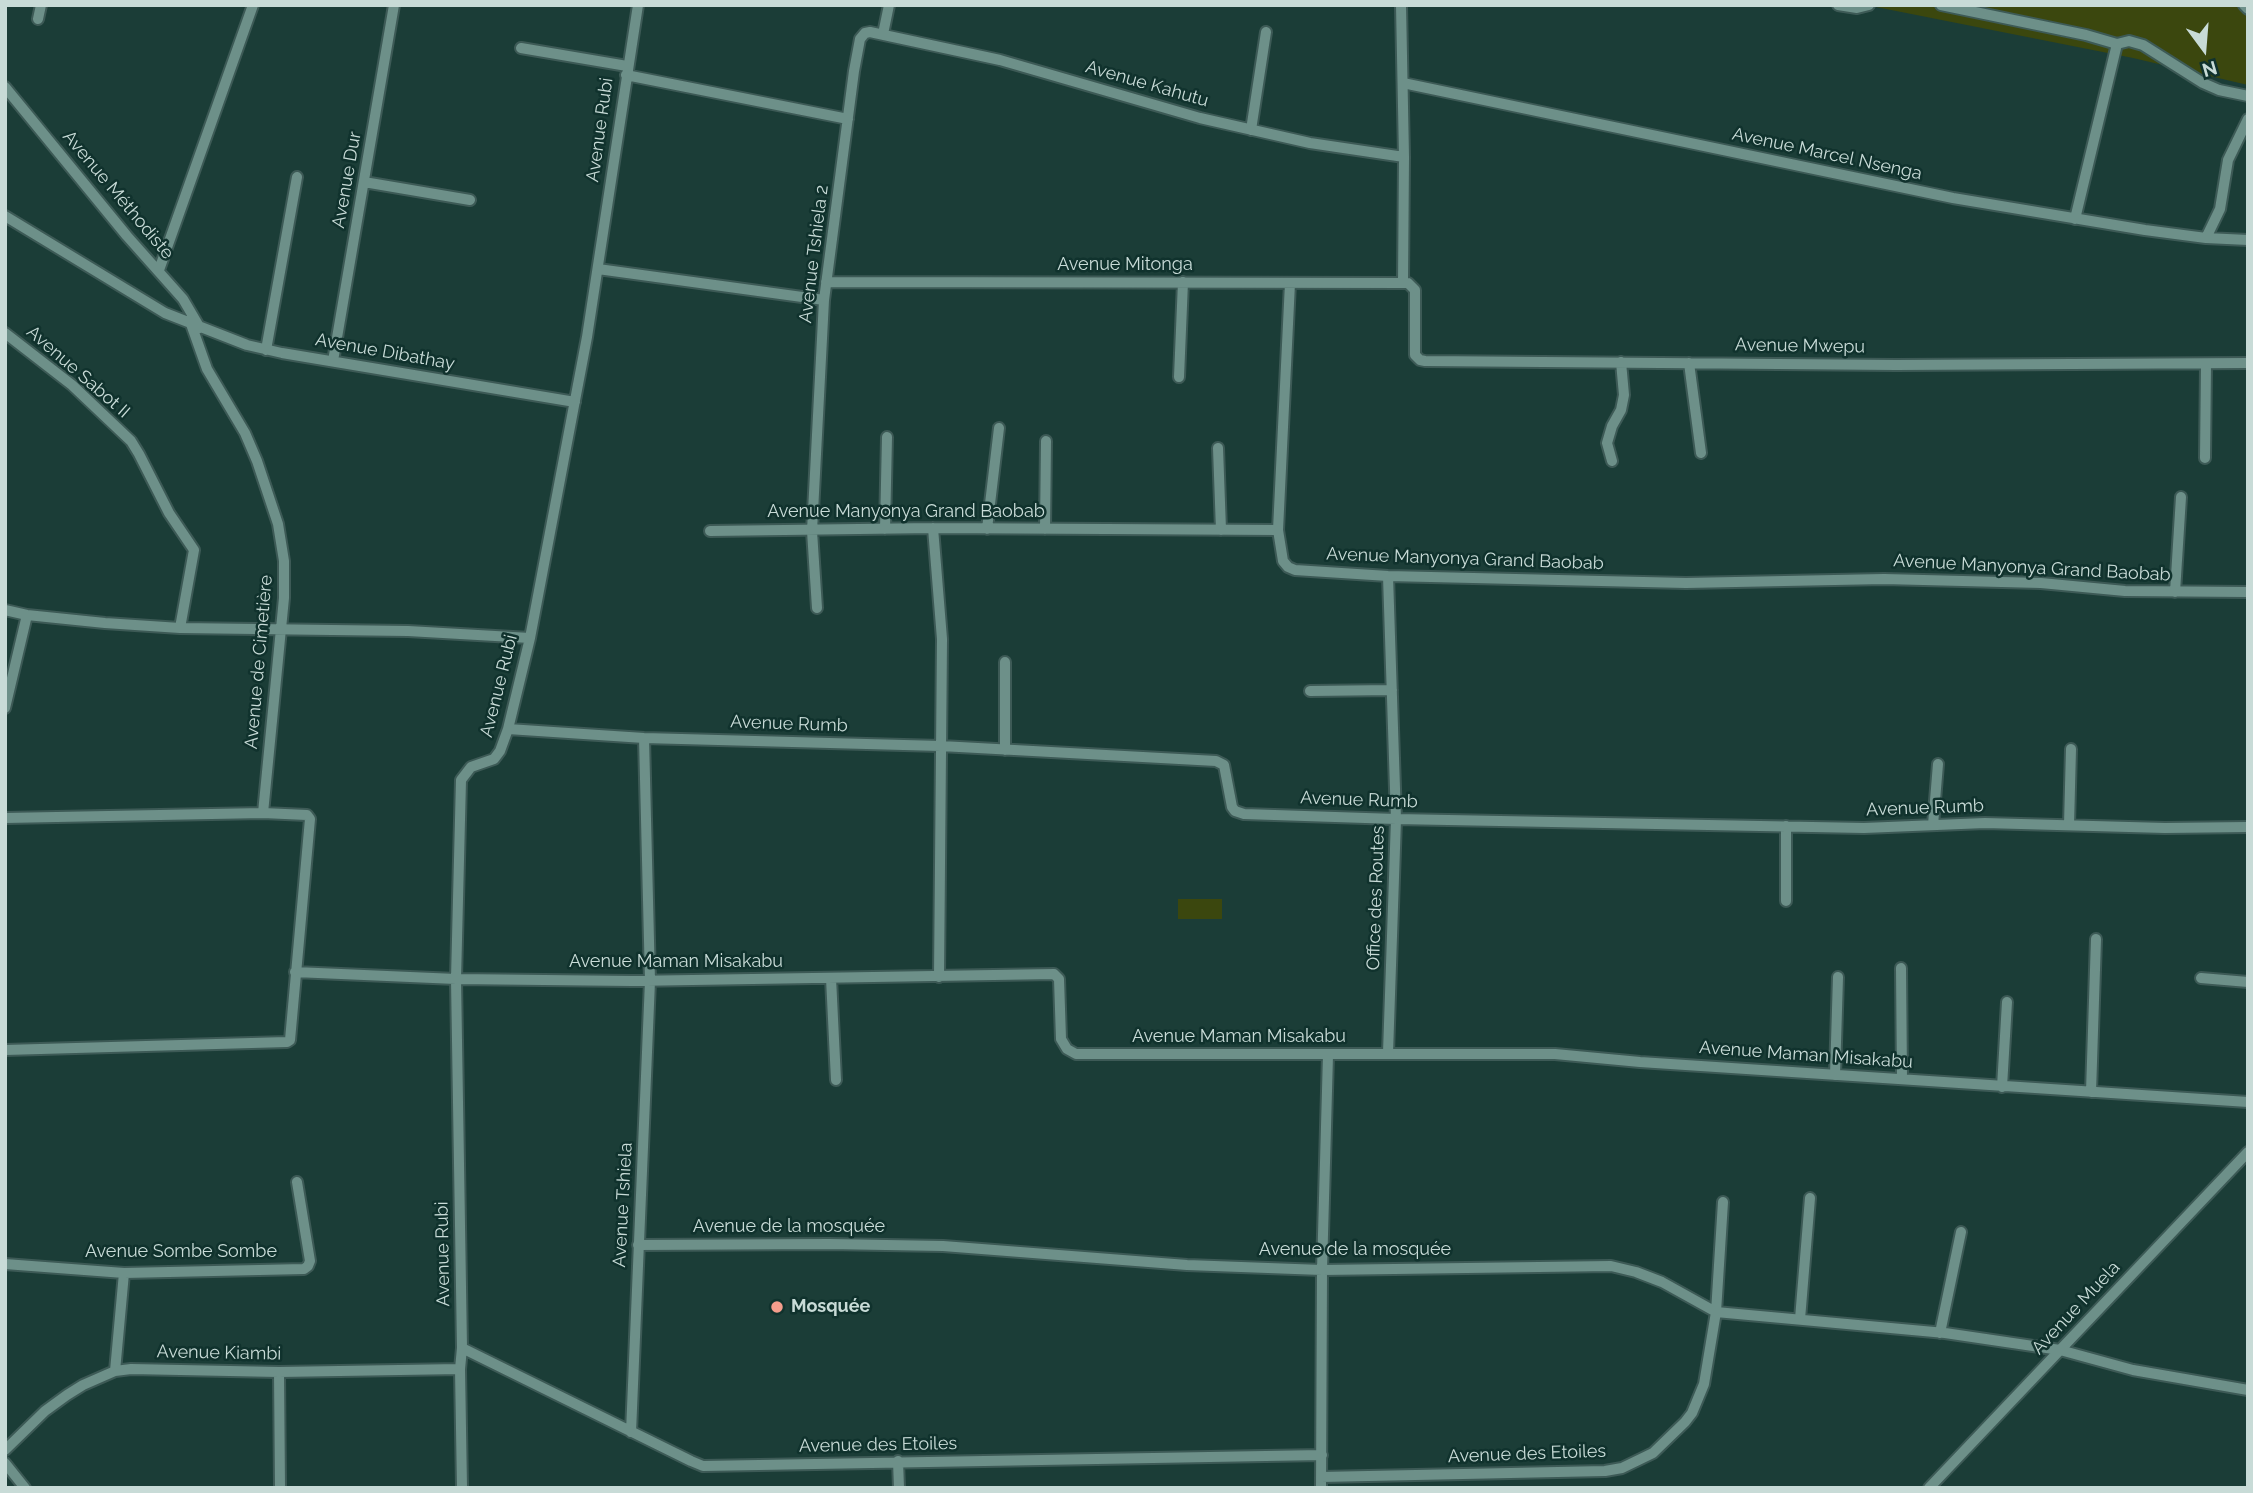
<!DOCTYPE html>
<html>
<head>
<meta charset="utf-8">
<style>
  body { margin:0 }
  #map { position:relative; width:2253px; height:1493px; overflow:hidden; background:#1b3d37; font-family:Raleway,sans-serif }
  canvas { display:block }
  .frame { position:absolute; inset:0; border:7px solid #c8dbd7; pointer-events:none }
  .north { position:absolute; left:2169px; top:14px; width:70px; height:70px; -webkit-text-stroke:5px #10322d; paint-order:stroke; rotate:164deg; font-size:19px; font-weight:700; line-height:28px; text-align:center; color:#c8dbd7 }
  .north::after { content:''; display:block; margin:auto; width:24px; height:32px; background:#c8dbd7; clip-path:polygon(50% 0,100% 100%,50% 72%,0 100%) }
</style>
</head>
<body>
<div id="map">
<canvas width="2253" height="1493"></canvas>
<div class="frame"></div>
<div class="north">N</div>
</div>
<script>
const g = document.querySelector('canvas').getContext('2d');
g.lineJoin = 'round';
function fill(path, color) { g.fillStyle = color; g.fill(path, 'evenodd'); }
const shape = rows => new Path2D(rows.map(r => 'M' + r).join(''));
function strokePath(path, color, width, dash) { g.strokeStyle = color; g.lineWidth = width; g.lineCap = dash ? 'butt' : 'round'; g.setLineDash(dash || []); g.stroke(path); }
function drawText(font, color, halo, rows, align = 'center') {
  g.font = font + ' Raleway,sans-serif'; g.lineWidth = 5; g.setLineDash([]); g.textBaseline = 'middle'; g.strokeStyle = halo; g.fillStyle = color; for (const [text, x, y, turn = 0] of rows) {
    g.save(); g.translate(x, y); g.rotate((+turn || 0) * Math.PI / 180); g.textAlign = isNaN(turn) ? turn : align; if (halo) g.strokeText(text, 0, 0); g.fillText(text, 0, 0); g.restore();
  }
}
fill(shape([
  [1866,5,2248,5,2248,85,2133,58],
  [1178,899,1222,899,1222,919,1178,919]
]), '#3b470e');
const minor = shape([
  [1401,5,1404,157,1403,283],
  [1838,5,1857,8,1869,5],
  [1941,5,2086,35,2117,44,2129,41,2143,45,2203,83,2219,90,2248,96],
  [2244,5,2248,9],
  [38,19,41,5],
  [883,34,889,5],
  [521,48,627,66],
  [626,75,848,119],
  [1403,83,1953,198,2145,230,2206,238,2248,240],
  [5,87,127,236,183,299,200,328],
  [1251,130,1266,32],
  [364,182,470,200],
  [5,216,165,313,247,345,282,353,575,402],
  [2075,219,2117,44],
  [2206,238,2220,209,2228,160,2248,119],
  [598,269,824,300],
  [159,270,253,5],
  [826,282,1408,283,1415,290,1415,355,1420,360,1425,361,1896,365,2248,363],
  [1290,283,1278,530,1283,561,1288,567,1295,570,1388,576,1686,583,1884,579,2041,583,2125,591,2248,592],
  [191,324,207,369,245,433,257,461,278,524,284,561,284,598,263,813],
  [5,333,72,385,131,441,139,454,169,513,194,550,180,628],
  [266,350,297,177],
  [333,361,394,5],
  [1689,363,1701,453],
  [1179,377,1183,282],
  [1218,448,1221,530],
  [2205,458,2206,364],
  [1612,461,1607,443,1612,426,1621,410,1624,395,1621,362],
  [933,528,942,639,939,977],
  [885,529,887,437],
  [987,529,999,428],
  [1045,529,1046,441],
  [710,531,933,528,1278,530],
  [1388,576,1396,819,1388,1053],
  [2175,592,2181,497],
  [817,608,812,531,824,300,854,71,860,39,865,33,870,32,1000,60,1200,118,1310,143,1404,157],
  [5,610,27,615,105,623,180,628,408,631,530,638],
  [1310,691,1392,690],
  [5,708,27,615],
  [508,729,644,738,941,746,1216,761,1224,765,1232,807,1235,811,1244,814,1396,819,1864,828,1985,823,2165,828,2248,827],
  [1005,750,1005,662],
  [5,818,263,813,307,815,310,819,290,1040,287,1042,5,1050],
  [1933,825,1938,764],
  [2069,825,2071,749],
  [1786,901,1786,826],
  [1901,968,1902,1079],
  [295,972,456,979,632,981,1054,974,1059,979,1061,1039,1067,1049,1076,1054,1555,1054,1640,1062,2248,1102],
  [831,978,836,1080],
  [2201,978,2248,982],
  [1835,1075,1838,977],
  [2002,1087,2007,1002],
  [2091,1092,2096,939],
  [638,1245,829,1244,943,1246,1187,1265,1322,1270,1611,1266,1636,1272,1662,1282,1716,1312,1945,1333,2060,1350,2133,1370,2248,1390],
  [5,1264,124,1273,304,1269,308,1266,310,1261,297,1182],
  [1800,1319,1810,1198],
  [1940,1333,1961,1232],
  [462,1348,691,1461,703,1466,1322,1455],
  [115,1371,124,1273],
  [279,1372,280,1488],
  [631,1432,650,981,644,738],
  [5,1450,45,1411,67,1395,83,1385,115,1371,131,1369,279,1372,460,1369],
  [898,1461,899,1488],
  [5,1463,25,1488],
  [1321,1477,1605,1471,1622,1468,1653,1453,1685,1422,1692,1413,1704,1384,1716,1312,1723,1202],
  [462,1488,460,1369,462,1348,456,979,461,780,471,767,494,759,500,751,508,729,530,638,587,337,638,5],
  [1321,1488,1322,1270,1328,1055],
  [1929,1488,2248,1152]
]);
strokePath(minor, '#3d5a56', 14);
strokePath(minor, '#6d9089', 10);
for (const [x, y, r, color] of [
  [777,1307,7,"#f49d8c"]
]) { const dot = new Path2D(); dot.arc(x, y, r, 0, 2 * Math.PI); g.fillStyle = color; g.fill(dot); strokePath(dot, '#10322d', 2.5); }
drawText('18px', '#c8dbd7', '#10322d', [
  ["Avenue Kahutu",1147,84,16],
  ["Avenue Rubi",600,130,-82],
  ["Avenue Marcel Nsenga",1827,154,12],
  ["Avenue Dur",347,180,-80],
  ["Avenue Méthodiste",118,195,50],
  ["Avenue Tshiela 2",814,254,-83],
  ["Avenue Mitonga",1125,265],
  ["Avenue Mwepu",1800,346,1],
  ["Avenue Dibathay",385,352,10],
  ["Avenue Sabot II",78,372,41],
  ["Avenue Manyonya Grand Baobab",906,512],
  ["Avenue Manyonya Grand Baobab",1465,559,2],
  ["Avenue Manyonya Grand Baobab",2032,568,3],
  ["Avenue de Cimetière",259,662,-85],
  ["Avenue Rubi",499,686,-76],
  ["Avenue Rumb",789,724,2],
  ["Avenue Rumb",1359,800,2],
  ["Avenue Rumb",1925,808,-2],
  ["Office des Routes",1376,898,-88],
  ["Avenue Maman Misakabu",676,962],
  ["Avenue Maman Misakabu",1239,1037],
  ["Avenue Maman Misakabu",1806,1055,4],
  ["Avenue Tshiela",623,1205,-87],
  ["Avenue de la mosquée",789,1227],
  ["Avenue de la mosquée",1355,1250],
  ["Avenue Sombe Sombe",181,1252],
  ["Avenue Rubi",443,1254,-91],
  ["Avenue Muela",2076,1308,-47],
  ["Avenue Kiambi",219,1353,1],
  ["Avenue des Etoiles",878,1445,-1],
  ["Avenue des Etoiles",1527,1454,-2]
]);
drawText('bold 18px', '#c8dbd7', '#10322d', [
  ["Mosquée",791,1307]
], 'left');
</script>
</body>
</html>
